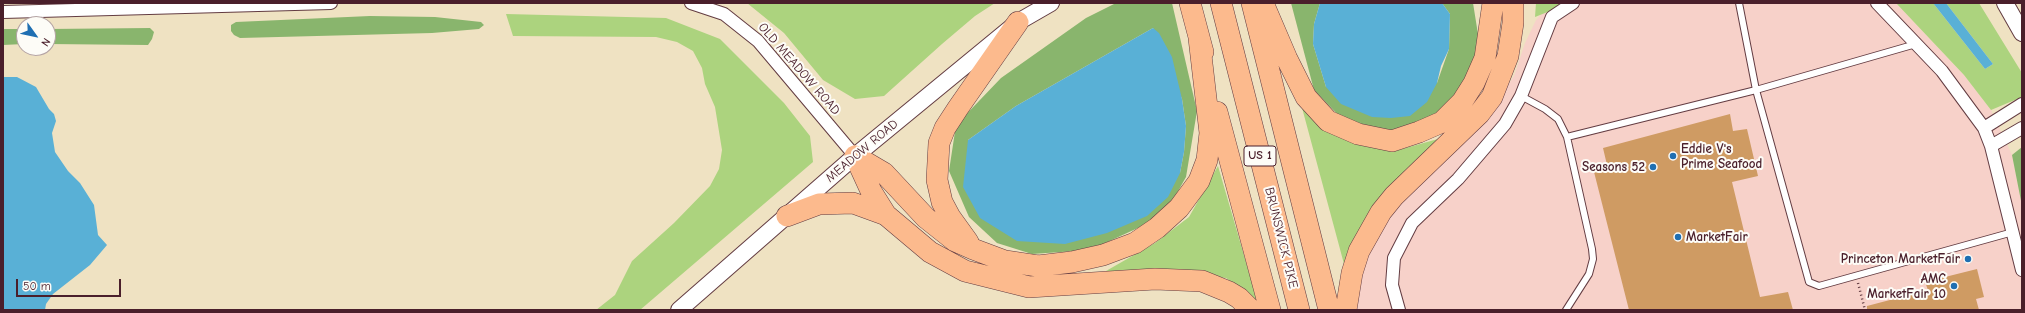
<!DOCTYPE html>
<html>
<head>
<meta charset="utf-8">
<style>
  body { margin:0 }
  #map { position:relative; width:2025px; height:313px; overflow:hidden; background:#efe2c2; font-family:"Comic Neue",sans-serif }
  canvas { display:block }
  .frame { position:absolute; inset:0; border:4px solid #4a1f2b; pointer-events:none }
  .north { position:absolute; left:16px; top:16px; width:40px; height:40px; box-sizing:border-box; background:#fdfcf7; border:1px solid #b5a4a5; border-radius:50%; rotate:123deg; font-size:11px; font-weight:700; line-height:16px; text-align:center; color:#4a1f2b }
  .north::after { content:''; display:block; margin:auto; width:14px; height:18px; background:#1f6fb2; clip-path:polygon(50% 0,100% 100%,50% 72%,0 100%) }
  .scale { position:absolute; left:16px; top:279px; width:105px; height:18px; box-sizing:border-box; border:2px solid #4a1f2b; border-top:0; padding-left:5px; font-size:12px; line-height:14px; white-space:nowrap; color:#4a1f2b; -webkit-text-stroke:3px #fdfcf7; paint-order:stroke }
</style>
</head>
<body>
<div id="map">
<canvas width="2025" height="313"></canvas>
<div class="frame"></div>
<div class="north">N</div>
<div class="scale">50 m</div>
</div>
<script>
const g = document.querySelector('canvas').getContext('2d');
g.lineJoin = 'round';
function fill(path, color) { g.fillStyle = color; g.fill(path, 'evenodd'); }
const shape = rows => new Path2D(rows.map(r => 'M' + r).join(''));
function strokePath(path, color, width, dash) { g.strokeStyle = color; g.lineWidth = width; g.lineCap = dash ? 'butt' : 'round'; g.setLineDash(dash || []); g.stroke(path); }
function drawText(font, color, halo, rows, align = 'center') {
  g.font = font + ' "Comic Neue",sans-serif'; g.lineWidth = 4; g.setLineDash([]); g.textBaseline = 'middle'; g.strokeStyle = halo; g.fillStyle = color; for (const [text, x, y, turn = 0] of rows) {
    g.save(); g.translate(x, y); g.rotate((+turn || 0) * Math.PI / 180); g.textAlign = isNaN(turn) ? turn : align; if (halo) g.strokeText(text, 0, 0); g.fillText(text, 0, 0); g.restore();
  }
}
fill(shape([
  [1551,3,1896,3,1964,75,1991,110,2012,155,2022,206,2022,310,1356,310,1356,295,1368,250,1381,224,1490,112,1514,76,1525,43,1536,20]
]), '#f7d1c9');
fill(shape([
  [747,3,995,3,975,16,942,44,884,96,855,99,823,80,784,33],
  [1536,3,1570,3,1535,17],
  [1896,3,1933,3,1985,69,1993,64,1946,3,1979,3,2022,73,2022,97,1991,110,1964,75],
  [506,14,666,18,720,39,784,103,810,136,813,162,640,310,596,310,615,295,632,261,674,223,710,186,719,169,722,150,715,107,705,84,702,68,693,51,677,42,656,37,513,36],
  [1301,104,1351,142,1395,151,1445,137,1374,210,1344,264],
  [1218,166,1257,300,1226,278,1174,272,1106,271,1155,243,1189,217]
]), '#acd37e');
fill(shape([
  [1116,3,1172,3,1197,111,1186,177,1164,216,1090,250,1032,254,997,243,969,217,949,171,956,125,1001,78,1086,18],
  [1153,28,1182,99,1186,126,1184,152,1180,173,968,140,1016,106],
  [1291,3,1320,3,1314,24,1313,44,1326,87,1437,83,1449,49,1450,14,1442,3,1473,3,1481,53,1465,91,1433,120,1394,134,1347,124,1314,90],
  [370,16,435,17,481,22,484,25,479,29,432,33,240,38,234,35,231,31,231,25,236,22],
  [150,28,154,32,152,39,148,45,48,44,48,29],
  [3,29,24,29,24,44,3,45],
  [2022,147,2022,206,2012,155]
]), '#89b56d');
fill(shape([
  [1320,3,1442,3,1450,14,1449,49,1441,66,1437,83,1427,102,1410,116,1391,118,1372,117,1341,104,1326,87,1313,44,1314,24],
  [1933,3,1946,3,1993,64,1985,69],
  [1153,28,1159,33,1172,57,1182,99,1186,126,1184,152,1180,173,1168,197,1147,216,1107,233,1065,244,1017,241,980,218,963,187,968,140,1016,106],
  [3,77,17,77,36,87,49,109,54,114,56,121,52,133,55,152,68,171,80,183,94,205,98,235,107,245,90,265,53,294,46,304,45,310,3,310]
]), '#59b0d6');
fill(shape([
  [1730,114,1733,131,1747,129,1758,176,1732,182,1760,297,1788,292,1793,310,1629,310,1593,168,1607,165,1603,148],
  [1977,269,1984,297,1976,299,1979,310,1867,310,1867,306,1928,290,1925,282]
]), '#cf9b63');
const service = shape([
  [1739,3,1756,90,1809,282,1819,286,2013,232],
  [1521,96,1545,109,1558,119,1567,137,1592,249,1593,259,1589,274,1566,310],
  [1567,137,1756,90,1916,44]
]);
const minor = shape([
  [691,3,724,14,758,41,855,156],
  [1877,3,1942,71,1984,128,1991,146,2022,270],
  [3,12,331,3],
  [1984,128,2022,104],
  [1991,146,2022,128],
  [1399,310,1392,285,1394,258,1412,223,1458,179,1505,124,1521,96,1552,17,1573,3]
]);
const tertiary = shape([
  [2005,3,2022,33],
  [679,310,855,156,1018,22,1051,3]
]);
const trunk = shape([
  [1190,3,1203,52],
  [1221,3,1299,310],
  [1252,3,1329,310],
  [1263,3,1287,59,1306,97,1328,121,1358,134,1392,141,1419,132,1442,122,1462,102,1474,83,1485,58,1493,3],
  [1217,112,1270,310],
  [855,156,884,173,926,218,955,241,973,249,1005,261,1038,266,1072,262,1103,255,1135,243,1157,228,1179,208,1199,181,1207,160,1210,133,1199,38],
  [855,156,871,191,886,215,930,252,965,271,1029,287,1155,279,1202,281,1229,292,1239,298,1251,310],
  [787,216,819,204,853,203,886,215],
  [968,242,950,217,942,202,937,180,939,143,945,128,958,108,1018,22],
  [1346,310,1352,273,1359,251,1381,212,1394,196,1479,114,1492,97,1508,56,1513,23,1513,3]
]);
strokePath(service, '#633c42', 8);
strokePath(minor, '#633c42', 14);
strokePath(tertiary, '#633c42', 18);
strokePath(trunk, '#633c42', 22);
strokePath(shape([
  [1858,283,1865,310]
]), '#633c42', 2.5, [1, 3]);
strokePath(service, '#fff', 6);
strokePath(minor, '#fff', 12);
strokePath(tertiary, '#fff', 16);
strokePath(trunk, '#fcba8d', 21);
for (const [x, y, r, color] of [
  [1673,156,4,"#1f6fb2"],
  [1653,167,4,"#1f6fb2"],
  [1678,237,4,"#1f6fb2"],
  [1968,259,4,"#1f6fb2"],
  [1954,286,4,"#1f6fb2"]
]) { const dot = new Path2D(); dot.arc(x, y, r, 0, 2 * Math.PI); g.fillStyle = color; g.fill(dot); strokePath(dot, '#fdfcf7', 1.5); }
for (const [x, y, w] of [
  [1260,156,32]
]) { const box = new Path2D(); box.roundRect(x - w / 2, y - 10, w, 20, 3); g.fillStyle = '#fdfcf7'; g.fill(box); strokePath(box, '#4a1f2b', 1); }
drawText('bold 12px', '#4a1f2b', null, [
  ["US 1",1260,156]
]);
drawText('13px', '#4a1f2b', '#fdfcf7', [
  ["OLD MEADOW ROAD",799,69,49],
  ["MEADOW ROAD",862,151,-40],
  ["BRUNSWICK PIKE",1281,238,76]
]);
drawText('bold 13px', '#4a1f2b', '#fdfcf7', [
  ["Eddie V's",1681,149,"left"],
  ["Prime Seafood",1681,164,"left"],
  ["Seasons 52",1645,167],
  ["MarketFair",1686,237,"left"],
  ["Princeton MarketFair",1960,259],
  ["AMC",1946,279],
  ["MarketFair 10",1946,294]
], 'right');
</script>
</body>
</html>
